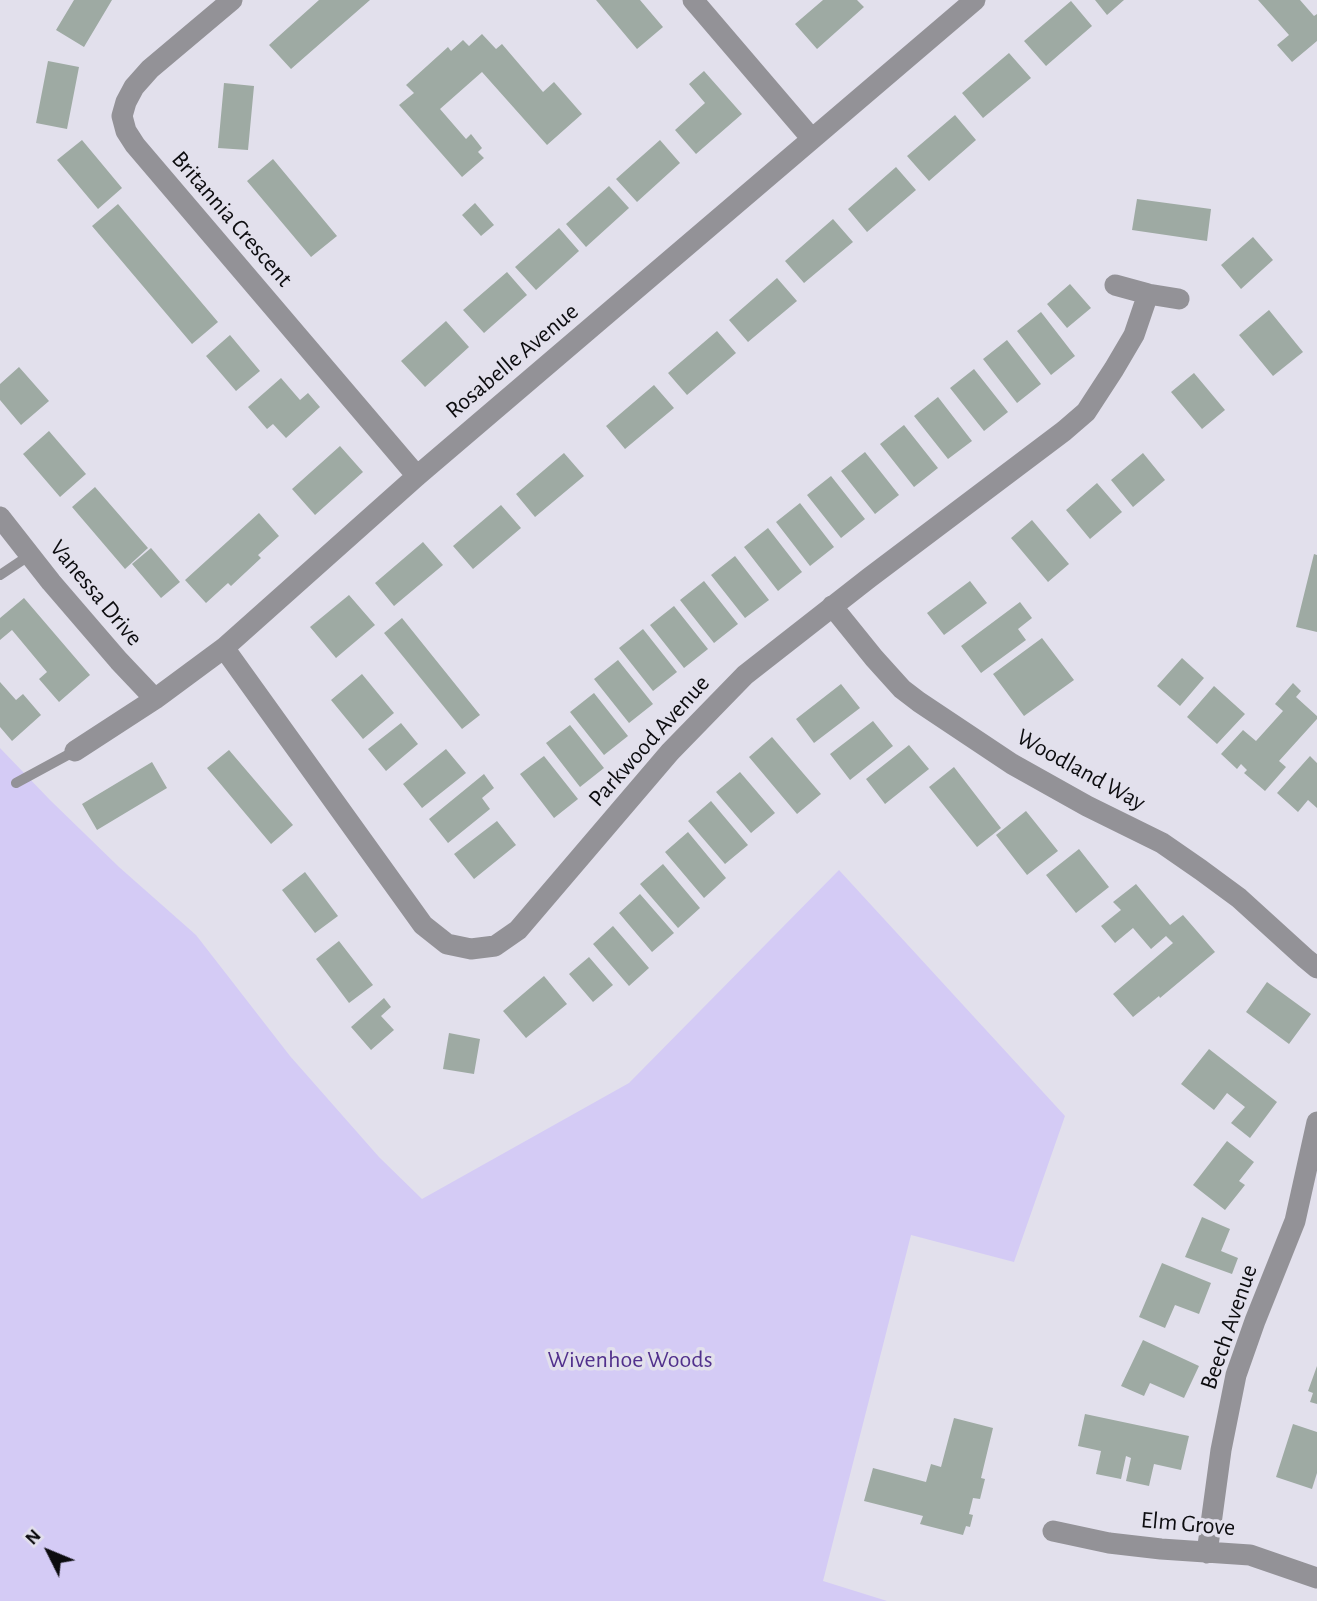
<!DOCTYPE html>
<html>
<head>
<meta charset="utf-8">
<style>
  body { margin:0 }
  #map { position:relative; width:1317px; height:1601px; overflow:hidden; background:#e2e0ec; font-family:"Alegreya Sans",sans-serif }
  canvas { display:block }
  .north { position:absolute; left:14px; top:1517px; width:70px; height:70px; -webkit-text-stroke:5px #e2e0ec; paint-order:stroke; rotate:313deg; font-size:19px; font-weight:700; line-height:28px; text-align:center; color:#0c0c0f }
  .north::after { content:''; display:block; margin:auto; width:24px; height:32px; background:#0c0c0f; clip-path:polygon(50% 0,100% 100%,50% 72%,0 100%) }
</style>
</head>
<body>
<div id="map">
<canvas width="1317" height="1601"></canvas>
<div class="north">N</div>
</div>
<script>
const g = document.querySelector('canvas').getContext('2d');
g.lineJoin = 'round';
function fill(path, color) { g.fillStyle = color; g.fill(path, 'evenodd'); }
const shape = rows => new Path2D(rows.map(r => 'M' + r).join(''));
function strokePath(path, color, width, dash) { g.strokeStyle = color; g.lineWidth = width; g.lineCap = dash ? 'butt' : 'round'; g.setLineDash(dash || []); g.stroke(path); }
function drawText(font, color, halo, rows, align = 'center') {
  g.font = font + ' "Alegreya Sans",sans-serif'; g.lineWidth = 7; g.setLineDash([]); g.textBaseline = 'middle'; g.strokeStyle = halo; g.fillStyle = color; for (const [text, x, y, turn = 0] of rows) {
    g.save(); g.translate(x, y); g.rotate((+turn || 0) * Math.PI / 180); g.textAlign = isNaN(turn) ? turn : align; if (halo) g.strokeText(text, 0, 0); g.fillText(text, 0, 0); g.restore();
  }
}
fill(shape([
  [0,748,50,800,119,867,196,935,290,1056,379,1157,422,1199,629,1083,839,870,1065,1116,1014,1262,911,1235,823,1581,887,1601,0,1601]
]), '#d4cbf5');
fill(shape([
  [74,0,112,0,84,47,56,30],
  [319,0,370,0,291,69,269,45],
  [596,0,640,0,663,27,637,49],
  [823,0,857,0,864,7,817,49,795,24],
  [1095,0,1124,0,1107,15],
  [1258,0,1300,0,1314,16,1317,14,1317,41,1292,62,1277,45,1289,35],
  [1071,1,1092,26,1046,66,1024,41],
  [482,34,496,49,502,44,543,92,554,82,582,114,547,145,482,72,440,109,466,139,471,134,482,148,478,152,484,158,462,177,399,105,414,93,406,85,448,47,451,51,463,40,469,46],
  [1009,53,1031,78,983,118,962,93],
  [48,61,79,67,67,129,36,123],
  [704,71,742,114,696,154,675,130,705,103,689,84],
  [224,83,254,86,248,150,218,148],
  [955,115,976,140,929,181,907,156],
  [82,140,122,188,98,209,57,160],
  [660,140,680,163,637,202,616,179],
  [273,159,337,236,311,257,247,181],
  [896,167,916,190,867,232,848,209],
  [609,186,629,208,586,247,566,224],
  [1137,199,1211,209,1207,241,1132,230],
  [475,203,494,225,481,236,462,215],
  [118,204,218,322,192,344,92,226],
  [833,219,853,242,804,283,785,261],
  [559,228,579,251,536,290,515,267],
  [1253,237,1273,260,1241,289,1221,265],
  [507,272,527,295,484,333,463,310],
  [777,278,797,301,748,342,729,320],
  [1070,284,1091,308,1067,328,1047,304],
  [1269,310,1303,352,1273,376,1239,335],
  [1041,312,1075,356,1051,375,1017,331],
  [446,321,469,347,425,387,401,361],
  [717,331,736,353,687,395,668,373],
  [230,335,260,371,236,391,206,356],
  [1007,340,1041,384,1017,403,983,359],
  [19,367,49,401,21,425,0,400,0,384],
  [974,369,1008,412,984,431,950,388],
  [1194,373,1225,410,1202,429,1171,392],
  [281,378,300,400,308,393,320,407,286,438,273,424,267,429,248,407],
  [654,385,674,408,625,449,606,426],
  [938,397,972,441,948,459,914,416],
  [904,425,938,468,914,487,880,444],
  [49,431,86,474,60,497,23,454],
  [340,446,363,472,315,515,292,489],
  [865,452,899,495,875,514,841,471],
  [564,453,584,476,535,517,516,494],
  [1143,453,1165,480,1133,507,1111,480],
  [831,476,865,519,841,538,807,495],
  [1097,483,1122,512,1090,539,1066,510],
  [95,487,148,548,125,569,72,507],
  [800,503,834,547,810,566,776,522],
  [501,505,521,528,473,569,453,546],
  [259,513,279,536,258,555,261,558,231,586,228,583,206,603,185,580],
  [1032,520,1069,564,1048,582,1011,538],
  [768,528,802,572,778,591,744,547],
  [423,542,443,565,394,606,375,583],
  [151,548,180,582,161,598,132,564],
  [1314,554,1317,555,1317,632,1296,627],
  [735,556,769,600,745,618,711,575],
  [704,581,738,624,714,643,680,600],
  [970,581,987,603,944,635,927,613],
  [349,595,375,625,336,658,310,627],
  [24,598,90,675,59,702,39,679,47,672,12,630,0,640,0,618],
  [1020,602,1032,618,1018,629,1026,640,981,673,961,646],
  [674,606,708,649,684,668,650,625],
  [402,618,480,715,462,729,384,633],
  [643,629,677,672,653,691,619,648],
  [1042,638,1074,680,1024,716,993,674],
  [1182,658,1204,678,1180,706,1157,686],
  [618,660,653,704,629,723,594,679],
  [362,674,394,713,363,739,331,700],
  [0,682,16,700,23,694,41,715,12,741,0,727],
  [1293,683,1301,691,1296,697,1317,716,1317,719,1279,761,1286,767,1265,791,1244,773,1247,770,1241,764,1237,769,1221,754,1243,730,1256,741,1283,711,1275,704],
  [841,684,860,708,814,743,796,719],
  [1214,686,1245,714,1217,744,1187,717],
  [594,693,628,736,604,755,570,712],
  [873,721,893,746,850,780,830,754],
  [401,723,418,744,386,771,368,749],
  [570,725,604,768,580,787,546,743],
  [772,737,821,794,797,814,749,757],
  [909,745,929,769,885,804,866,779],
  [446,749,466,773,422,808,403,784],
  [229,750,293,825,271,844,207,768],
  [544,756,578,799,554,818,520,774],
  [1310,756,1317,763,1317,808,1308,800,1298,812,1277,793],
  [152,762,167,788,97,830,82,804],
  [954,767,1001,828,977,847,929,787],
  [740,772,775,813,751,833,716,792],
  [484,774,494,788,482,798,490,809,448,843,429,819],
  [711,801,748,845,725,864,688,821],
  [1026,811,1058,851,1027,875,996,835],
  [497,821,516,845,474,879,454,854],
  [688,832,726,878,704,898,665,852],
  [1079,849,1109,887,1076,913,1046,875],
  [663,864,700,908,678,928,640,884],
  [305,872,338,916,315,933,282,890],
  [1136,884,1170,925,1183,915,1215,952,1160,998,1159,996,1133,1017,1113,994,1173,943,1166,936,1151,949,1133,928,1115,943,1101,926,1121,910,1113,902],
  [640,894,674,933,652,952,619,913],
  [613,926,649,968,629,986,593,944],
  [339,941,373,985,349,1003,316,959],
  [589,957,613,985,593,1002,569,974],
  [544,976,567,1004,526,1038,503,1011],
  [1267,982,1311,1014,1289,1044,1246,1012],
  [384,998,391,1007,381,1016,394,1030,371,1050,351,1027],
  [449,1033,480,1039,474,1074,443,1069],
  [1209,1049,1277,1102,1250,1138,1231,1123,1245,1107,1227,1093,1214,1110,1181,1084],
  [1227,1141,1254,1162,1239,1181,1245,1185,1225,1210,1193,1185],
  [1202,1217,1230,1229,1221,1251,1238,1258,1232,1274,1185,1257],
  [1162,1263,1211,1283,1199,1314,1175,1305,1165,1328,1139,1317],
  [1143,1340,1199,1366,1184,1398,1150,1383,1144,1396,1121,1386],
  [1317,1366,1317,1404,1310,1402,1313,1393,1308,1391],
  [1085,1414,1189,1436,1181,1470,1154,1464,1149,1486,1126,1481,1131,1458,1126,1456,1121,1479,1096,1474,1101,1451,1078,1446],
  [954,1418,993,1428,981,1478,985,1479,980,1499,973,1498,969,1514,973,1515,970,1527,966,1526,963,1535,920,1524,923,1516,864,1501,873,1468,926,1482,931,1464,941,1467],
  [1293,1424,1317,1432,1317,1473,1312,1489,1276,1477]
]), '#9eaaa3');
strokePath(shape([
  [0,575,30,555],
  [16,783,75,751]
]), '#939297', 10);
strokePath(shape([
  [232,0,150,69,134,87,126,102,122,116,126,131,135,145,417,476],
  [693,0,812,139],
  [1115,285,1148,294,1179,299],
  [0,517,51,582,119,661,155,699],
  [832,606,874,658,902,689,919,702,1012,764,1087,806,1162,843,1201,870,1239,898,1305,958,1317,968],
  [224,648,423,925,447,944,471,949,495,946,518,930,670,752,745,675,869,578,1064,431,1086,412,1114,369,1134,335,1148,294],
  [75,751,155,699,224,648,417,476,975,0],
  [1053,1531,1109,1543,1161,1549,1250,1555,1317,1578],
  [1207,1553,1221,1450,1236,1375,1255,1321,1295,1221,1317,1122]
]), '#939297', 21);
drawText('24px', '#0c0c0f', '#e2e0ec', [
  ["Britannia Crescent",232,219,49],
  ["Rosabelle Avenue",512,361,-40],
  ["Vanessa Drive",96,593,50],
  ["Parkwood Avenue",649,741,-48],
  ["Woodland Way",1081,770,29],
  ["Beech Avenue",1229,1327,-71],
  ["Elm Grove",1188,1524,5]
]);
drawText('24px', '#51308c', '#e2e0ec', [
  ["Wivenhoe Woods",630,1360]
]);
</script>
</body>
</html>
